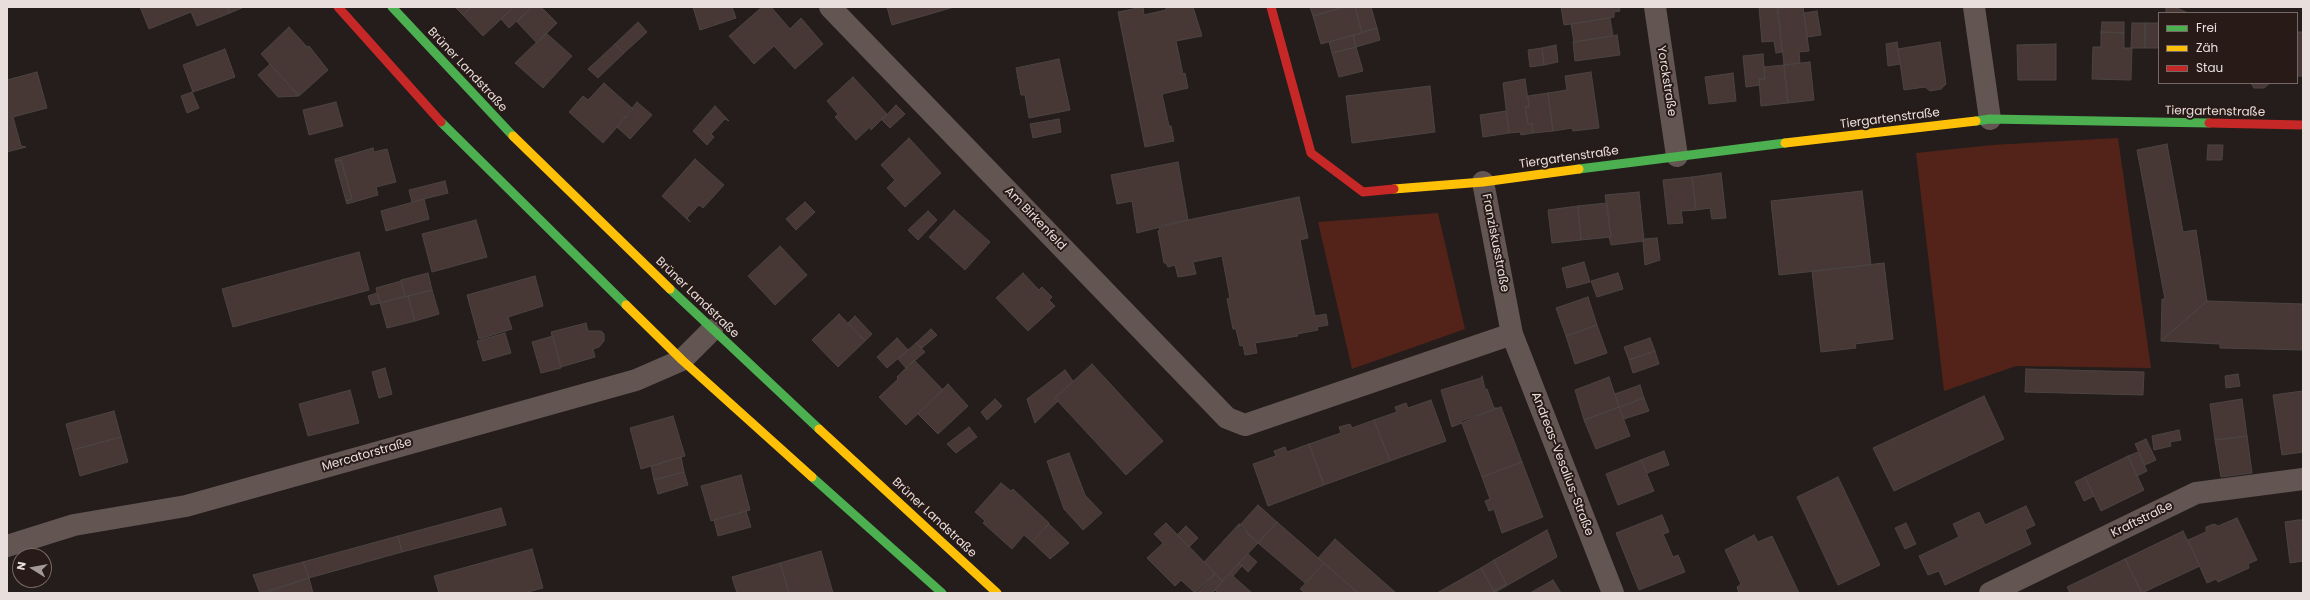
<!DOCTYPE html>
<html>
<head>
<meta charset="utf-8">
<style>
  body { margin:0 }
  #map { position:relative; width:2310px; height:600px; overflow:hidden; background:#241d1b; font-family:Poppins,sans-serif }
  canvas { display:block }
  .frame { position:absolute; inset:0; border:8px solid #e8dedc; pointer-events:none }
  .legend { position:absolute; left:2158px; top:12px; width:140px; height:72px; box-sizing:border-box; background:#281a17; border:1px solid #756866; margin:0; padding:5px 7px; list-style:none; font-size:12px; color:#e8dedc }
  .legend li { display:flex; align-items:center; gap:8px; height:20px }
  .legend b { width:20px; border:1px solid #756866 }
  .north { position:absolute; left:12px; top:548px; width:40px; height:40px; box-sizing:border-box; background:#281a17; border:1px solid #756866; border-radius:50%; rotate:281deg; font-size:11px; font-weight:700; line-height:16px; text-align:center; color:#e8dedc }
  .north::after { content:''; display:block; margin:auto; width:14px; height:18px; background:#a39a98; clip-path:polygon(50% 0,100% 100%,50% 72%,0 100%) }
</style>
</head>
<body>
<div id="map">
<canvas width="2310" height="600"></canvas>
<div class="frame"></div>
<ul class="legend">
<li><b style="height:5px;background:#4caf50"></b>Frei</li>
<li><b style="height:5px;background:#ffc107"></b>Zäh</li>
<li><b style="height:5px;background:#c62828"></b>Stau</li>
</ul>
<div class="north">N</div>
</div>
<script>
const g = document.querySelector('canvas').getContext('2d');
g.lineJoin = 'round';
function fill(path, color) { g.fillStyle = color; g.fill(path, 'evenodd'); }
const shape = rows => new Path2D(rows.map(r => 'M' + r).join(''));
function strokePath(path, color, width, dash) { g.strokeStyle = color; g.lineWidth = width; g.lineCap = dash ? 'butt' : 'round'; g.setLineDash(dash || []); g.stroke(path); }
function drawText(font, color, halo, rows, align = 'center') {
  g.font = font + ' Poppins,sans-serif'; g.lineWidth = 4; g.setLineDash([]); g.textBaseline = 'middle'; g.strokeStyle = halo; g.fillStyle = color; for (const [text, x, y, turn = 0] of rows) {
    g.save(); g.translate(x, y); g.rotate((+turn || 0) * Math.PI / 180); g.textAlign = isNaN(turn) ? turn : align; if (halo) g.strokeText(text, 0, 0); g.fillText(text, 0, 0); g.restore();
  }
}
fill(shape([
  [2118,138,2151,368,2016,366,1944,391,1916,153,1992,145],
  [1438,213,1465,329,1352,369,1318,222]
]), '#53231a');
const building = shape([
  [140,7,227,7,230,13,197,26,191,12,149,29,140,7],
  [227,7,244,7,230,13,227,7],
  [455,7,471,7,463,15,455,7],
  [471,7,514,7,483,36,463,15,471,7],
  [514,7,532,7,509,28,501,19,514,7],
  [532,7,541,7,557,23,537,43,517,22,532,7],
  [693,7,732,7,736,18,700,30,693,7],
  [762,7,771,7,790,29,801,18,823,44,795,69,774,46,754,64,729,36,762,7],
  [887,7,954,7,892,25,887,7],
  [1143,7,1144,15,1166,10,1166,7,1193,7,1202,36,1176,41,1183,74,1185,73,1188,88,1162,94,1169,126,1171,126,1174,141,1145,147,1118,12,1143,7],
  [1310,7,1345,7,1313,16,1310,7],
  [1345,7,1355,7,1362,33,1321,44,1313,16,1345,7],
  [1355,7,1371,7,1377,28,1362,33,1355,7],
  [1561,7,1619,7,1620,11,1614,12,1614,17,1564,25,1561,7],
  [1759,7,1777,7,1782,52,1776,53,1774,41,1762,42,1759,7],
  [1803,7,1809,51,1799,52,1800,63,1784,65,1778,8,1803,7],
  [2166,7,2175,7,2188,13,2166,13,2166,7],
  [1817,11,1821,35,1807,37,1804,13,1817,11],
  [1610,18,1613,36,1574,42,1571,24,1610,18],
  [638,22,647,32,624,53,615,44,638,22],
  [2102,22,2124,22,2124,33,2101,32,2102,22],
  [2132,23,2145,23,2145,48,2131,48,2132,23],
  [2145,23,2159,23,2159,48,2145,48,2145,23],
  [289,27,307,47,309,46,328,70,299,96,261,54,289,27],
  [1377,28,1380,40,1356,47,1353,35,1377,28],
  [2101,32,2124,33,2124,48,2132,48,2131,80,2092,79,2093,47,2101,47,2101,32],
  [2297,32,2303,32,2303,76,2297,76,2297,32],
  [546,33,572,56,543,88,515,63,546,33],
  [1353,35,1356,47,1332,53,1329,42,1353,35],
  [1617,35,1620,55,1575,61,1573,42,1617,35],
  [1897,42,1900,64,1888,66,1886,44,1897,42],
  [1940,42,1946,84,1941,89,1930,91,1925,87,1904,90,1898,49,1940,42],
  [615,44,624,53,598,78,588,69,615,44],
  [2056,44,2056,80,2018,80,2017,45,2056,44],
  [1556,45,1558,62,1544,65,1542,48,1556,45],
  [1356,47,1363,71,1339,77,1332,53,1356,47],
  [1542,48,1544,65,1530,67,1528,50,1542,48],
  [225,49,235,77,193,92,183,65,225,49],
  [1763,54,1765,79,1759,79,1760,85,1746,87,1743,56,1763,54],
  [1059,59,1070,110,1029,118,1025,95,1021,95,1016,68,1059,59],
  [1810,62,1814,100,1788,103,1784,65,1810,62],
  [270,64,299,96,278,97,258,75,270,64],
  [1784,65,1788,103,1761,106,1759,79,1765,79,1764,67,1784,65],
  [37,72,47,108,13,117,21,146,26,147,7,152,7,80,37,72],
  [1591,72,1599,128,1573,131,1572,128,1553,131,1548,93,1567,90,1565,76,1591,72],
  [1733,73,1736,101,1709,104,1705,77,1733,73],
  [853,77,887,114,871,130,870,127,856,140,835,117,838,114,827,101,853,77],
  [1525,79,1529,107,1525,107,1528,124,1532,123,1533,133,1521,135,1520,132,1509,133,1503,83,1525,79],
  [604,83,633,109,603,143,569,112,583,96,588,100,604,83],
  [2251,83,2270,83,2264,88,2254,88,2251,83],
  [1430,86,1435,132,1352,143,1346,96,1430,86],
  [192,92,199,108,187,113,181,96,192,92],
  [1548,93,1553,131,1533,133,1532,123,1528,124,1525,107,1529,107,1528,96,1548,93],
  [336,102,343,126,309,135,303,110,336,102],
  [637,102,652,115,630,139,617,127,637,102],
  [896,105,905,114,890,128,882,120,896,105],
  [715,106,729,121,725,119,711,134,714,137,707,145,693,131,715,106],
  [1506,111,1509,133,1483,137,1480,115,1506,111],
  [1059,119,1061,132,1033,138,1030,124,1059,119],
  [909,138,941,173,905,207,887,188,895,180,881,165,909,138],
  [2167,144,2183,232,2196,230,2207,301,2161,341,2162,299,2165,299,2137,150,2167,144],
  [2208,145,2223,145,2222,160,2207,160,2208,145],
  [373,148,374,152,387,149,396,182,376,187,378,195,347,204,346,201,352,199,341,160,335,161,335,159,373,148],
  [695,159,724,185,703,208,699,205,687,218,690,222,662,196,695,159],
  [341,160,352,199,346,201,335,161,341,160],
  [1178,162,1188,220,1137,233,1132,201,1117,204,1111,175,1178,162],
  [1721,173,1726,218,1712,219,1710,208,1696,210,1692,177,1721,173],
  [1692,177,1696,210,1681,211,1683,223,1668,224,1663,180,1692,177],
  [445,181,448,193,412,202,409,190,445,181],
  [1862,191,1871,265,1779,275,1771,201,1862,191],
  [1639,192,1644,241,1611,245,1609,237,1611,237,1605,195,1639,192],
  [1299,197,1308,238,1300,240,1315,316,1326,314,1328,325,1317,327,1318,330,1297,334,1298,336,1255,343,1257,353,1245,355,1243,345,1240,346,1236,329,1233,329,1227,299,1230,298,1222,256,1193,262,1196,274,1178,277,1175,265,1168,267,1166,263,1164,263,1158,231,1160,230,1159,226,1299,197],
  [424,199,429,219,386,231,381,211,424,199],
  [805,202,815,212,796,230,786,219,805,202],
  [1607,203,1611,237,1581,240,1578,206,1607,203],
  [1578,206,1581,240,1552,243,1548,210,1578,206],
  [954,210,990,242,965,270,929,237,954,210],
  [928,211,937,220,918,240,908,230,928,211],
  [476,220,487,257,432,272,422,234,476,220],
  [1657,238,1660,260,1645,265,1643,242,1644,239,1657,238],
  [780,246,807,275,775,305,748,276,780,246],
  [359,252,369,290,233,327,222,289,359,252],
  [1584,262,1590,282,1567,288,1562,268,1584,262],
  [1884,263,1893,339,1855,344,1856,348,1821,352,1812,271,1884,263],
  [428,273,432,290,405,297,401,280,428,273],
  [1023,273,1039,290,1042,287,1052,297,1049,300,1055,306,1028,331,996,298,1023,273],
  [1618,273,1623,289,1597,297,1591,281,1618,273],
  [535,276,543,306,508,317,512,329,479,339,467,295,535,276],
  [401,281,405,296,380,303,376,288,401,281],
  [432,290,439,314,415,321,408,296,432,290],
  [377,293,380,303,371,305,368,296,377,293],
  [408,296,415,321,387,328,380,303,408,296],
  [1588,297,1597,325,1566,336,1556,308,1588,297],
  [2207,301,2303,304,2303,350,2220,348,2220,344,2161,341,2207,301],
  [839,314,865,341,838,367,812,340,839,314],
  [855,316,872,334,865,341,848,323,855,316],
  [586,323,588,331,601,331,604,334,604,341,599,347,593,349,595,357,561,367,551,332,586,323],
  [1597,325,1607,353,1575,364,1566,336,1597,325],
  [931,329,937,335,922,348,916,343,931,329],
  [505,333,511,353,483,361,477,341,505,333],
  [553,336,561,368,541,373,532,342,553,336],
  [897,338,908,350,887,368,877,357,897,338],
  [1650,338,1655,351,1629,360,1624,347,1650,338],
  [916,343,925,352,906,368,898,359,916,343],
  [1655,351,1659,364,1633,373,1629,360,1655,351],
  [914,360,943,390,906,425,879,397,898,379,897,377,914,360],
  [1092,364,1163,441,1126,475,1055,398,1092,364],
  [385,368,392,394,379,398,372,372,385,368],
  [2026,369,2144,372,2143,395,2025,392,2026,369],
  [1065,370,1073,381,1055,398,1058,401,1035,423,1027,399,1065,370],
  [2238,374,2240,386,2226,388,2225,376,2238,374],
  [1482,376,1485,389,1487,389,1494,408,1497,408,1452,427,1441,390,1481,378,1482,376],
  [1609,377,1619,407,1584,420,1575,390,1609,377],
  [948,384,968,406,938,434,918,414,948,384],
  [1640,385,1644,398,1619,407,1615,394,1640,385],
  [350,390,359,423,308,436,299,404,350,390],
  [2303,391,2303,452,2282,455,2273,395,2303,391],
  [1984,396,2004,439,1894,491,1873,448,1984,396],
  [1644,398,1649,411,1624,419,1619,407,1644,398],
  [995,399,1002,406,987,420,981,412,995,399],
  [2242,399,2247,436,2215,440,2210,404,2242,399],
  [1431,400,1446,441,1390,461,1374,420,1397,412,1395,407,1406,403,1408,408,1431,400],
  [1501,407,1522,462,1482,477,1461,421,1501,407],
  [1619,407,1630,436,1596,449,1584,420,1619,407],
  [114,411,121,437,73,450,66,424,114,411],
  [673,416,685,456,641,469,630,428,673,416],
  [1374,420,1390,461,1324,485,1309,444,1341,433,1339,427,1350,424,1352,428,1374,420],
  [969,427,977,437,956,453,947,444,969,427],
  [2179,430,2181,440,2170,442,2171,446,2154,450,2152,436,2179,430],
  [2247,436,2252,473,2221,477,2215,440,2247,436],
  [121,437,128,462,80,476,73,450,121,437],
  [2146,439,2156,460,2145,465,2135,444,2146,439],
  [1309,444,1324,485,1268,506,1253,464,1276,456,1274,451,1285,447,1287,452,1309,444],
  [1664,451,1669,465,1647,473,1641,460,1664,451],
  [2138,452,2147,471,2137,476,2128,456,2138,452],
  [1069,453,1085,495,1102,513,1083,530,1064,509,1047,461,1069,453],
  [2128,456,2144,490,2101,511,2085,477,2128,456],
  [681,457,684,472,654,480,651,466,681,457],
  [1641,460,1654,491,1618,505,1606,474,1641,460],
  [1522,462,1543,517,1502,533,1494,509,1489,511,1485,501,1490,499,1482,477,1522,462],
  [684,472,688,485,658,494,654,480,684,472],
  [741,475,750,510,711,521,701,486,741,475],
  [1838,477,1880,565,1838,585,1797,497,1838,477],
  [2085,477,2094,496,2084,501,2075,482,2085,477],
  [1001,483,1011,491,1013,489,1049,523,1032,542,1024,535,1012,549,983,523,985,521,975,512,1001,483],
  [1258,505,1277,522,1258,543,1239,526,1258,505],
  [2026,506,2035,525,2025,530,2031,544,1945,585,1939,571,1928,575,1919,556,1959,537,1953,524,1979,512,1985,525,2026,506],
  [501,508,506,525,402,552,398,536,501,508],
  [746,511,751,527,718,536,714,520,746,511],
  [1662,515,1669,532,1663,534,1673,557,1678,555,1685,572,1639,590,1616,533,1662,515],
  [2237,518,2257,560,2248,564,2249,568,2218,582,2216,579,2207,583,2188,540,2206,532,2206,527,2214,524,2218,526,2237,518],
  [2298,520,2303,520,2303,561,2290,563,2285,522,2298,520],
  [1277,522,1324,563,1305,583,1258,543,1277,522],
  [1166,523,1215,573,1195,593,1181,580,1175,586,1147,558,1163,543,1154,534,1166,523],
  [1906,523,1916,544,1905,549,1895,528,1906,523],
  [1049,524,1069,543,1050,559,1032,542,1049,524],
  [1239,524,1258,543,1222,581,1204,562,1239,524],
  [1186,526,1198,538,1189,547,1177,535,1186,526],
  [1547,530,1557,557,1494,593,1494,591,1506,584,1494,560,1547,530],
  [2183,531,2200,566,2142,593,2125,559,2183,531],
  [1754,535,1758,542,1772,536,1799,593,1739,593,1737,587,1741,584,1725,550,1754,535],
  [398,536,402,552,309,578,303,562,398,536],
  [1335,539,1396,593,1358,593,1324,563,1318,558,1335,539],
  [532,549,543,588,524,593,439,593,434,576,532,549],
  [821,551,833,593,789,593,780,563,821,551],
  [1248,554,1257,562,1248,572,1239,563,1248,554],
  [2125,559,2142,593,2070,593,2067,587,2125,559],
  [1494,560,1506,584,1494,591,1481,568,1494,560],
  [303,562,309,578,260,593,253,575,303,562],
  [780,563,789,593,737,593,732,577,780,563],
  [1239,563,1242,566,1233,576,1230,573,1239,563],
  [1324,563,1358,593,1305,593,1300,589,1324,563],
  [1481,568,1495,593,1437,593,1481,568],
  [1230,573,1233,576,1252,593,1218,593,1215,590,1230,573],
  [1215,574,1222,581,1215,590,1212,593,1197,593,1215,574],
  [309,578,313,593,264,593,309,578],
  [1553,580,1561,593,1530,593,1553,580]
]);
fill(building, '#483835');
strokePath(building, '#4b4442', 1);
strokePath(shape([
  [830,7,1227,418,1245,425,1512,334],
  [1655,7,1677,156],
  [1974,7,1990,119],
  [1483,182,1512,334,1613,593],
  [7,546,74,525,186,506,636,380,682,360,712,330],
  [1990,593,2196,493,2303,479]
]), '#635552', 22);
strokePath(shape([
  [392,7,513,136],
  [1976,121,1990,119,2209,123],
  [441,122,626,305],
  [1579,169,1785,143],
  [670,289,819,429],
  [812,477,942,593]
]), '#4caf50', 9);
strokePath(shape([
  [513,136,670,289],
  [1785,143,1976,121],
  [1394,189,1483,182,1579,169],
  [626,305,682,360,812,477],
  [819,429,997,593]
]), '#ffc107', 9);
strokePath(shape([
  [338,7,441,122],
  [1271,7,1311,153,1363,192,1394,189],
  [2209,123,2303,125]
]), '#c62828', 9);
drawText('12px', '#e8dedc', '#281a17', [
  ["Brüner Landstraße",467,70,47],
  ["Yorckstraße",1666,81,81],
  ["Tiergartenstraße",2215,112,1],
  ["Tiergartenstraße",1890,119,-7],
  ["Tiergartenstraße",1569,158,-8],
  ["Am Birkenfeld",1035,219,46],
  ["Franziskusstraße",1495,243,79],
  ["Brüner Landstraße",697,298,44],
  ["Mercatorstraße",367,455,-16],
  ["Andreas-Vesalius-Straße",1562,464,69],
  ["Brüner Landstraße",934,518,43],
  ["Kraftstraße",2142,520,-26]
]);
</script>
</body>
</html>
